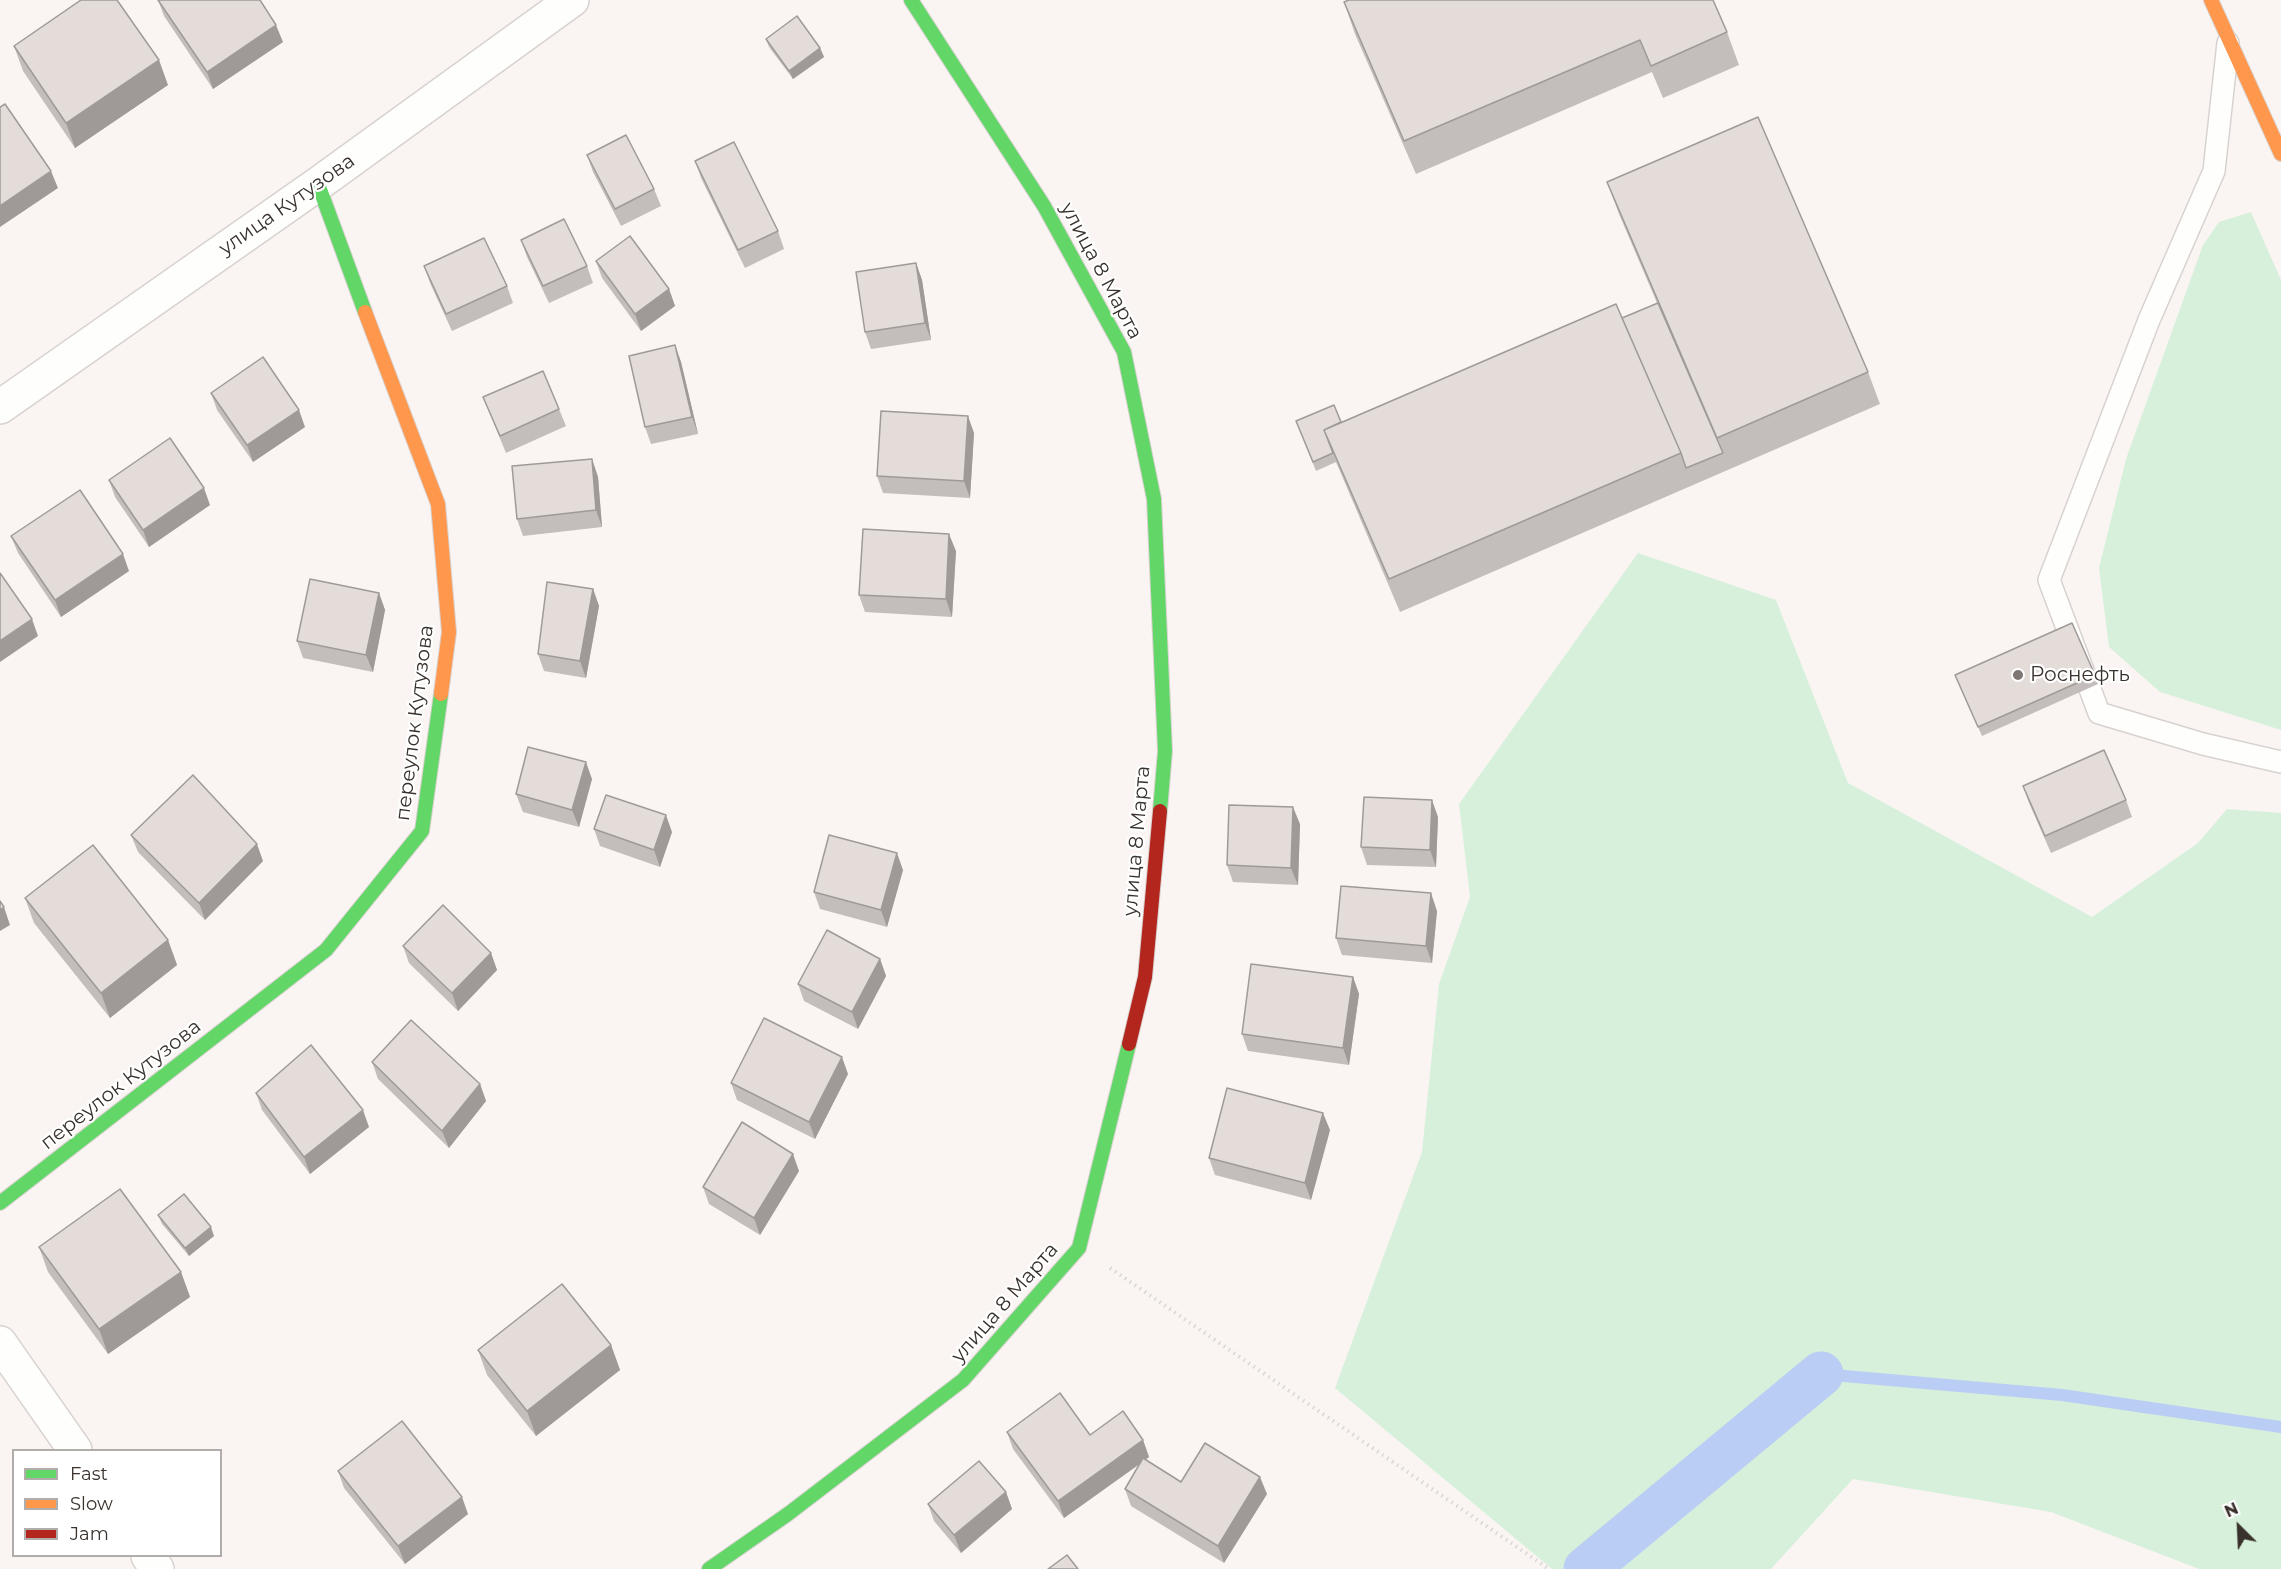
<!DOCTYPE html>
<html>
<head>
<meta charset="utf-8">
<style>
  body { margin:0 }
  #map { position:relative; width:2281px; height:1569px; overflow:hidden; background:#faf5f3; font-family:Montserrat,sans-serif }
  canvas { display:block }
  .legend { position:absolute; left:12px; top:1449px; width:210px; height:108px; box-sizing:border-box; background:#fff; border:2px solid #b0adab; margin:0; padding:8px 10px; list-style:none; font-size:18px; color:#39312c }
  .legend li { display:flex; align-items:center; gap:12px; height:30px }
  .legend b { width:30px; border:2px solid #b0adab }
  .north { position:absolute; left:2209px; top:1497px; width:60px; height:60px; -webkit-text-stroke:4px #fff; paint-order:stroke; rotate:336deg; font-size:16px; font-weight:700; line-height:24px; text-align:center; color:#39312c }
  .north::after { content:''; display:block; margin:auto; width:21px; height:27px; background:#39312c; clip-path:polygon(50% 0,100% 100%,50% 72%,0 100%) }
</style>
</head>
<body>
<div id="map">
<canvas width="2281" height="1569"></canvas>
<ul class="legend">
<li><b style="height:8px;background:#63d668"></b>Fast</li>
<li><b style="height:8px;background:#ff974d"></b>Slow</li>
<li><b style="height:8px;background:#b3261e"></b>Jam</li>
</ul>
<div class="north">N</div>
</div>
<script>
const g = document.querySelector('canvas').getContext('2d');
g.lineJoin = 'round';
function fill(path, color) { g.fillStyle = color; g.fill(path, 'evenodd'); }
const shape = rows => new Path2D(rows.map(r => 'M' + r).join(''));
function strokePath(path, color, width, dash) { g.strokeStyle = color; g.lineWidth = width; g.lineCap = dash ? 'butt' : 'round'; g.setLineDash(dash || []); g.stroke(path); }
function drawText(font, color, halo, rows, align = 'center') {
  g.font = font + ' Montserrat,sans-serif'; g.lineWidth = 4.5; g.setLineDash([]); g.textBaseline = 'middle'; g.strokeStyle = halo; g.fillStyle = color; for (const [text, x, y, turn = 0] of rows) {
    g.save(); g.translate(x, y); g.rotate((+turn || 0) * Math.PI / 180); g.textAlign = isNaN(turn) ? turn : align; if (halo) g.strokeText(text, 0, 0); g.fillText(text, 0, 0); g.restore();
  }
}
fill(shape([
  [2251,212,2281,280,2281,730,2160,692,2109,647,2099,568,2126,459,2203,245,2219,222],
  [1638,553,1776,600,1848,783,2092,917,2198,843,2227,809,2281,813,2281,1569,2199,1569,2051,1512,1853,1479,1771,1569,1552,1569,1335,1388,1422,1152,1439,984,1470,897,1459,804]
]), '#d7f0db');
strokePath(shape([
  [1821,1374,2062,1395,2281,1427]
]), '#bacdf4', 12);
strokePath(shape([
  [1586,1569,1821,1374]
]), '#bacdf4', 45);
const lane = shape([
  [2228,43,2214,171,2149,320,2049,580,2099,713,2203,744,2281,762]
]);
const street = shape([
  [0,407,318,184,572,0],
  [0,1343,75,1450],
  [148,1556,157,1569]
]);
const fast = shape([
  [911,0,1044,206,1124,352,1154,499,1165,751,1160,811],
  [318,184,365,312],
  [0,1203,326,950,422,831,441,694],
  [709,1569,788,1514,963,1380,1079,1248,1129,1044]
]);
const slow = shape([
  [2211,0,2281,154],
  [365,312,438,504,449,632,441,694]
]);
const jam = shape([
  [1129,1044,1145,977,1160,811]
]);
strokePath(lane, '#d8d2cf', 24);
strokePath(street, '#d8d2cf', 36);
strokePath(fast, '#d8d2cf', 16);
strokePath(slow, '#d8d2cf', 16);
strokePath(jam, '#d8d2cf', 16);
strokePath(shape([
  [1110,1268,1549,1569]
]), '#d9d6d6', 4, [1.5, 4.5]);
strokePath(lane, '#fefefd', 21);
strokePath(street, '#fefefd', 33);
strokePath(fast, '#63d668', 14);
strokePath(slow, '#ff974d', 14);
strokePath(jam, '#b3261e', 14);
fill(shape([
  [158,0,283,42,213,89,164,16],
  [1344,2,1727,32,1739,65,1663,98,1652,72,1416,174,1355,34],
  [766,39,820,48,824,57,793,79,769,47],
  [14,46,168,85,75,148,23,71],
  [587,155,654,189,661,206,621,226,593,172],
  [695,161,778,231,784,249,745,268,701,178],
  [1607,182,1868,372,1880,404,1400,612,1336,462,1316,471,1296,421,1341,422,1622,318,1657,303,1619,214],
  [521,240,587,266,593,283,549,303,527,257],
  [596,261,669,289,675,306,641,331,602,278],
  [916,263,922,280,931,340,871,349,865,332],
  [424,266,507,286,513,303,452,331,430,283],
  [675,345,681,362,698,434,651,444,645,427],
  [211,393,305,427,253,462,217,410],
  [483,397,559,409,566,426,506,453],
  [974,433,970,498,883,493,877,476],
  [592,459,598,477,602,527,523,536,517,519],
  [109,480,210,505,149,547,115,497],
  [11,536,129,571,61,617,18,553],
  [956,551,952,617,865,612,859,595],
  [593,589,599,606,586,678,544,671,538,654],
  [379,593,385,610,373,672,303,658,297,641],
  [1955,675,2095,675,2098,684,1982,736],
  [592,779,579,827,523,812,516,794],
  [2023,786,2126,800,2132,817,2051,853,2029,803],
  [1438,817,1436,867,1367,865,1361,847],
  [1300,824,1298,885,1233,882,1227,865],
  [594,829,672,832,660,867,600,846],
  [131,835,263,861,205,920,138,852],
  [903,870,887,927,820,909,814,892],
  [25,898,168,940,177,965,110,1018,34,923],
  [1437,911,1432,963,1342,955,1336,938],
  [403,946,491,953,497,970,458,1011,409,963],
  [880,959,886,976,858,1029,804,1001,798,984],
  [1353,977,1359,994,1349,1065,1248,1051,1242,1034],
  [372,1062,480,1084,486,1101,449,1148,378,1079],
  [848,1074,815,1139,737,1100,731,1083],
  [256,1093,369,1127,310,1174,262,1110],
  [1330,1130,1311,1200,1215,1175,1209,1158],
  [799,1171,760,1235,709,1204,703,1187],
  [158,1215,214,1236,189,1256,162,1224],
  [39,1247,181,1272,190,1297,108,1354,48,1272],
  [611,1345,620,1370,536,1436,487,1375,478,1350],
  [1007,1432,1090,1435,1143,1440,1149,1457,1145,1460,1181,1482,1267,1494,1224,1563,1131,1506,1125,1489,1140,1464,1064,1518,1013,1449],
  [338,1471,468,1514,405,1564,344,1488],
  [1006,1492,1012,1509,961,1553,934,1521,928,1504]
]), '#c3bdbb');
fill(shape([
  [276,25,283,42,213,89,207,72],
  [820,48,824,57,793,79,789,71],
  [159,60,168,85,75,148,66,123],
  [51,171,58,188,0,227,0,206],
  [916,263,922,280,931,340,925,323],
  [669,289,675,306,641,331,635,314],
  [675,345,681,362,698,434,692,417],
  [299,410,305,427,253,462,247,445],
  [968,416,974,433,970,498,964,481],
  [592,459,598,477,602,527,596,510],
  [204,488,210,505,149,547,143,530],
  [949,534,956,551,952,617,946,599],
  [123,554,129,571,61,617,55,600],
  [593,589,599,606,586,678,580,661],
  [379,593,385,610,373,672,366,655],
  [32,619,38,636,0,662,0,641],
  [586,762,592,779,579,827,572,810],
  [1432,800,1438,817,1436,867,1430,850],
  [1293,807,1300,824,1298,885,1291,868],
  [666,815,672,832,660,867,654,850],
  [257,844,263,861,205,920,199,903],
  [897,853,903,870,887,927,881,910],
  [1431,893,1437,911,1432,963,1426,946],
  [4,907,10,925,0,931,0,910],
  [168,940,177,965,110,1018,101,993],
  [491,953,497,970,458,1011,452,993],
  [880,959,886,976,858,1029,852,1012],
  [1353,977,1359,994,1349,1065,1343,1048],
  [842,1057,848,1074,815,1139,809,1122],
  [480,1084,486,1101,449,1148,442,1131],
  [363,1110,369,1127,310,1174,304,1157],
  [1323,1113,1330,1130,1311,1200,1305,1183],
  [793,1154,799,1171,760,1235,754,1218],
  [211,1227,214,1236,189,1256,185,1248],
  [181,1272,190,1297,108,1354,99,1329],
  [611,1345,620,1370,536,1436,527,1411],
  [1143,1440,1149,1457,1064,1518,1058,1501],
  [1260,1477,1267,1494,1224,1563,1218,1546],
  [1006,1492,1012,1509,961,1553,954,1535],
  [462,1497,468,1514,405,1564,398,1546]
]), '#9f9a98');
const building = shape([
  [81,0,117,0,159,60,66,123,14,46,81,0],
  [158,0,260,0,276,25,207,72,158,0],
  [1349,0,1713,0,1727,32,1651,66,1640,40,1404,141,1344,2,1349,0],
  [797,16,820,48,789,71,766,39,797,16],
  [5,104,51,171,0,206,0,107,5,104],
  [1758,117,1868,372,1717,438,1607,182,1758,117],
  [626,135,654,189,615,209,587,155,626,135],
  [734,142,778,231,738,250,695,161,734,142],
  [564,219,587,266,543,286,521,240,564,219],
  [630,236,669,289,635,314,596,261,630,236],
  [484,238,507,286,446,314,424,266,484,238],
  [916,263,925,323,865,332,856,272,916,263],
  [1658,303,1723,453,1686,468,1681,453,1622,318,1658,303],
  [1616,304,1681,453,1389,579,1324,430,1616,304],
  [675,345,692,417,645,427,629,356,675,345],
  [263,357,299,410,247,445,211,393,263,357],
  [543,371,559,409,500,436,483,397,543,371],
  [1334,405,1341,422,1324,430,1333,453,1313,462,1296,421,1334,405],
  [881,411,968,416,964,481,877,476,881,411],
  [170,438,204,488,143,530,109,480,170,438],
  [592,459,596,510,517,519,512,466,592,459],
  [80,490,123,554,55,600,11,536,80,490],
  [863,529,949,534,946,599,859,595,863,529],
  [0,573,32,619,0,641,0,573],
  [310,579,379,593,366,655,297,641,310,579],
  [547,582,593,589,580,661,538,654,547,582],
  [2072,623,2095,675,1978,727,1955,675,2072,623],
  [528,747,586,762,572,810,516,794,528,747],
  [2104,750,2126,800,2045,836,2023,786,2104,750],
  [193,775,257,844,199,903,131,835,193,775],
  [606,795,666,815,654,850,594,829,606,795],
  [1364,797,1432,800,1430,850,1361,847,1364,797],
  [1229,805,1293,807,1291,868,1227,865,1229,805],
  [829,835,897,853,881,910,814,892,829,835],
  [93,845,168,940,101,993,25,898,93,845],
  [1341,886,1431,893,1426,946,1336,938,1341,886],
  [0,901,4,907,0,910,0,901],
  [443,905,491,953,452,993,403,946,443,905],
  [827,930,880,959,852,1012,798,984,827,930],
  [1251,964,1353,977,1343,1048,1242,1034,1251,964],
  [764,1018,842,1057,809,1122,731,1083,764,1018],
  [411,1020,480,1084,442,1131,372,1062,411,1020],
  [311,1045,363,1110,304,1157,256,1093,311,1045],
  [1227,1088,1323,1113,1305,1183,1209,1158,1227,1088],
  [742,1122,793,1154,754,1218,703,1187,742,1122],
  [120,1189,181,1272,99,1329,39,1247,120,1189],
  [184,1194,211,1227,185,1248,158,1215,184,1194],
  [562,1284,611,1345,527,1411,478,1350,562,1284],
  [1060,1393,1090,1435,1123,1411,1143,1440,1058,1501,1007,1432,1060,1393],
  [402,1421,462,1497,398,1546,338,1471,402,1421],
  [1205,1443,1260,1477,1218,1546,1125,1489,1143,1458,1181,1482,1205,1443],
  [979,1461,1006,1492,954,1535,928,1504,979,1461],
  [1067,1555,1078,1569,1048,1569,1067,1555]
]);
fill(building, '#e3dcd9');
strokePath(building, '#9f9a98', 1.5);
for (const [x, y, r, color] of [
  [2018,675,6,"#7d7672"]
]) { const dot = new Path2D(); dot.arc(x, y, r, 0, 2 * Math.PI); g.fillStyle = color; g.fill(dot); strokePath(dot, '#fff', 2); }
drawText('20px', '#39312c', '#fff', [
  ["улица Кутузова",287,205,-35],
  ["улица 8 Марта",1101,271,62],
  ["переулок Кутузова",415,723,-83],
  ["улица 8 Марта",1137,841,-85],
  ["переулок Кутузова",121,1085,-38],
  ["улица 8 Марта",1005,1303,-49]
]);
drawText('20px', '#39312c', '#fff', [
  ["Роснефть",2030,675]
], 'left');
</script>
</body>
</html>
